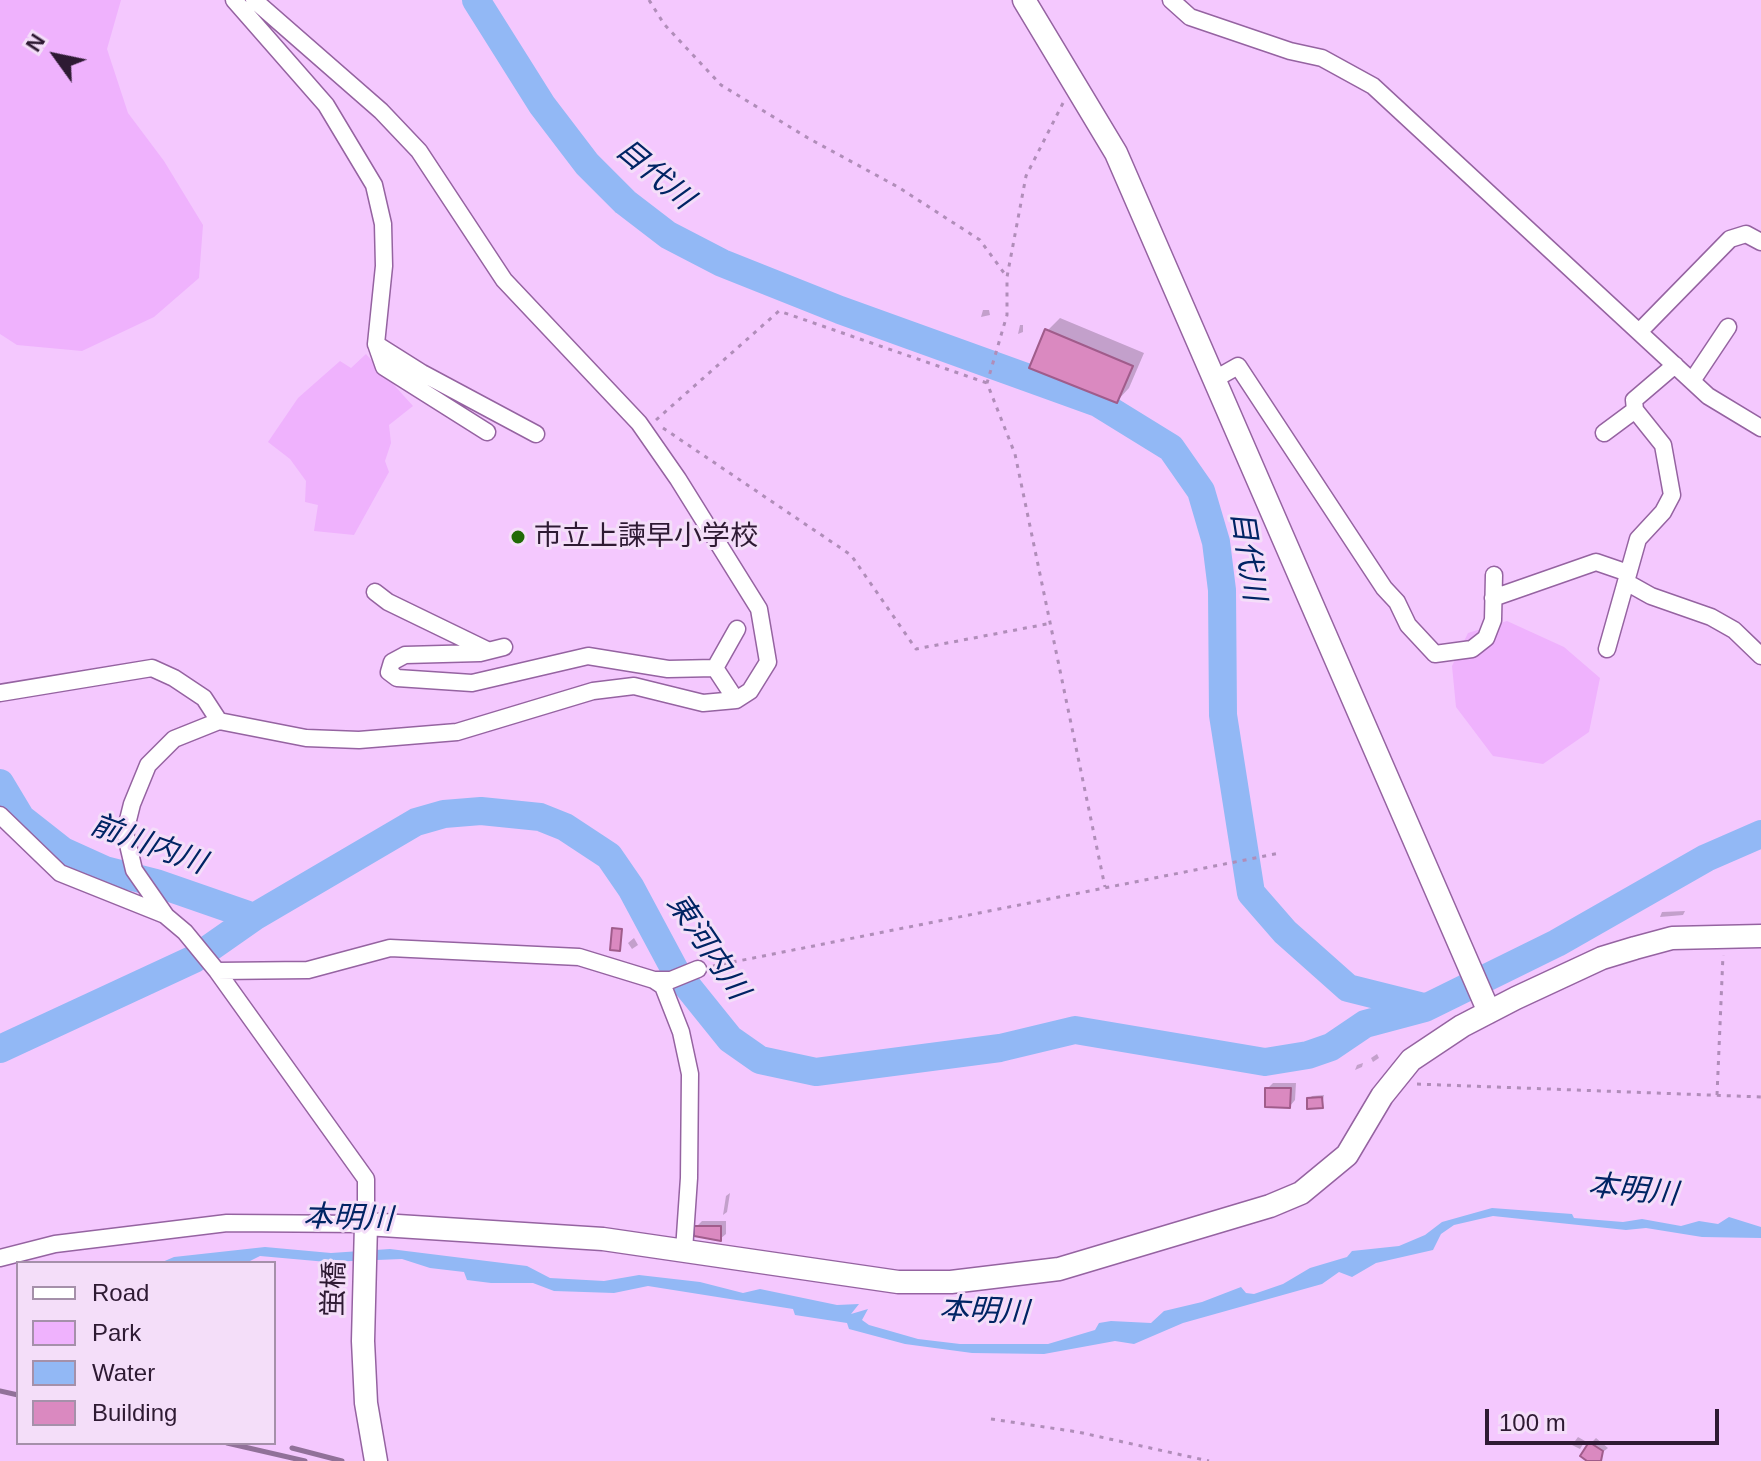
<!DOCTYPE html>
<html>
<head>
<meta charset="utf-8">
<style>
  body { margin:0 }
  #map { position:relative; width:1761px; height:1461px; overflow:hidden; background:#f4c8fe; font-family:Arial,sans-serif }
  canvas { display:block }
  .legend { position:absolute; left:16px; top:1261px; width:260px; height:184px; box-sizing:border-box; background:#f4def9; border:2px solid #a590aa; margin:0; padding:10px 14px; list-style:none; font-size:24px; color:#2e1a33 }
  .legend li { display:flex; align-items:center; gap:16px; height:40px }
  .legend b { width:40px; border:2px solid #a590aa }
  .north { position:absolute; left:16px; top:16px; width:80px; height:80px; -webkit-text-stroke:6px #f4def9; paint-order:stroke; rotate:303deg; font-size:22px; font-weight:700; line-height:32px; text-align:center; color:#2e1a33 }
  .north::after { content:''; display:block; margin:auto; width:28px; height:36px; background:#2e1a33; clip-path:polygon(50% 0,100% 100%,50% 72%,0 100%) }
  .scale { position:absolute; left:1485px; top:1409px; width:234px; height:36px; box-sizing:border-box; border:4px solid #2e1a33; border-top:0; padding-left:10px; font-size:24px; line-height:28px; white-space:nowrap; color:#2e1a33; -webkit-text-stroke:6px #f4def9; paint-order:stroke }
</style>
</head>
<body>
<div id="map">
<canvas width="1761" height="1461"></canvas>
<ul class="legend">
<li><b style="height:10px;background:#fff"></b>Road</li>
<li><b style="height:22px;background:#efb2fd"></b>Park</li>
<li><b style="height:22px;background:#92b8f5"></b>Water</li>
<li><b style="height:22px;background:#da89c0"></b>Building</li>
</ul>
<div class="north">N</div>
<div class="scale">100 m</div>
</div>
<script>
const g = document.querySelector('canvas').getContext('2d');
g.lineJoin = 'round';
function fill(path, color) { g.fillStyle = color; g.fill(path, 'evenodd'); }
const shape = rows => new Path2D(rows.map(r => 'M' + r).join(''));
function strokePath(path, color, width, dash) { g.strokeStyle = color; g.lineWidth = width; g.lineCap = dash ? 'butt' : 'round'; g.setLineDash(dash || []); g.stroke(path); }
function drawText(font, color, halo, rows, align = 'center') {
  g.font = font + ' Arial,"Noto Sans JP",sans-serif'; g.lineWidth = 6; g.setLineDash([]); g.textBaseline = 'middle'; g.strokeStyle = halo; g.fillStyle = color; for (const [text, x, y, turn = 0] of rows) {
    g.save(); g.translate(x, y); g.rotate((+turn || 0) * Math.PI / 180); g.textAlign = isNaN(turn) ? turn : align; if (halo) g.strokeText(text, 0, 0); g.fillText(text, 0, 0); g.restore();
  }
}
fill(shape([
  [0,0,121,0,107,49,128,113,164,161,203,225,199,278,154,317,82,351,17,345,0,334],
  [366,354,413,406,389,425,391,443,385,461,389,472,354,535,314,531,318,505,305,502,306,481,290,459,268,442,298,398,340,361,351,368],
  [1507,621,1564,647,1600,678,1589,732,1543,764,1493,756,1456,707,1452,666,1468,633]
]), '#efb2fd');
fill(shape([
  [1492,1208,1572,1214,1574,1218,1623,1222,1642,1219,1681,1226,1699,1221,1718,1224,1729,1217,1761,1227,1761,1238,1702,1237,1646,1228,1626,1230,1493,1216,1454,1225,1441,1234,1433,1250,1376,1263,1352,1277,1339,1272,1322,1284,1183,1323,1134,1344,1115,1341,1044,1354,972,1353,905,1344,849,1329,847,1323,795,1315,793,1309,648,1286,614,1293,554,1291,533,1283,491,1283,467,1280,464,1272,430,1268,402,1259,327,1262,260,1256,246,1263,160,1263,174,1257,265,1247,331,1253,390,1249,527,1266,550,1278,604,1281,639,1275,700,1282,743,1293,760,1289,837,1305,859,1304,851,1314,868,1309,862,1320,869,1325,918,1339,960,1344,1048,1344,1095,1330,1099,1323,1111,1321,1151,1323,1164,1311,1202,1302,1241,1287,1246,1293,1254,1294,1283,1284,1310,1268,1347,1257,1352,1251,1399,1246,1425,1235,1442,1222]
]), '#92b8f5');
fill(shape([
  [983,310,989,310,990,315,981,317],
  [1060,318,1144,353,1129,388,1117,401,1047,331],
  [1020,325,1023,325,1023,332,1018,334],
  [1685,911,1683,915,1660,917,1662,912],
  [634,938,638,945,632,949,628,943],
  [1377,1054,1379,1058,1373,1062,1371,1058],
  [1363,1063,1362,1067,1355,1070,1357,1065],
  [1273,1083,1296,1083,1295,1100,1290,1106,1267,1089],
  [1324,1095,1322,1106,1309,1099,1312,1096],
  [730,1193,727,1212,723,1215,726,1196],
  [702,1221,726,1221,726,1234,720,1239,696,1227],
  [1578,1437,1585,1441,1580,1449,1572,1445],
  [1596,1438,1608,1448,1591,1461,1591,1443]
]), '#0003');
strokePath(shape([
  [476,0,542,105,587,164,625,202,668,235,722,263,840,310,1098,403,1171,448,1201,491,1216,542,1222,590,1223,715,1251,893,1285,932,1348,988,1424,1007],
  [0,783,21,818,63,851,105,870,156,883,254,917],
  [0,1049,194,959,254,917,416,822,444,814,481,811,540,817,565,827,609,856,631,888,676,972,730,1039,760,1060,816,1072,1000,1048,1075,1030,1265,1062,1308,1055,1331,1047,1365,1024,1425,1008,1557,943,1706,858,1761,834]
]), '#92b8f5', 28);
const building = shape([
  [1045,329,1133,366,1117,403,1029,368,1045,329],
  [612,928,622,929,620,951,610,950,612,928],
  [1265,1088,1291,1088,1290,1108,1265,1107,1265,1088],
  [1322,1097,1323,1108,1307,1109,1307,1098,1322,1097],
  [694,1226,721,1226,721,1241,694,1236,694,1226],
  [1589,1442,1603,1451,1601,1461,1587,1461,1580,1456,1589,1442]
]);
fill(building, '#da89c0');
strokePath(building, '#a05c8b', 2);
const street = shape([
  [234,0,326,105,374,185,383,224,384,266,376,344,422,373,536,434],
  [1171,0,1190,17,1290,51,1322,58,1373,86,1708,396,1761,428],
  [1639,332,1730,239,1746,234,1761,242],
  [376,344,384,367,487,432],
  [1215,379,1238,366,1384,588,1397,602,1408,625,1435,654,1472,649,1486,638,1493,620,1494,575],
  [1692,381,1728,327],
  [1604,433,1635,410,1634,400,1675,365],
  [1626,582,1651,596,1711,617,1734,630,1761,656],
  [375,592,388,602,487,650],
  [1493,598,1596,562,1628,573],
  [504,647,480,653,405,655,392,662,389,672,397,678,472,683,588,656,668,669,715,668],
  [1607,649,1638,539,1663,512,1672,495,1663,445,1635,410],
  [0,693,152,668,174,678,204,698,219,721],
  [736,700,715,668,737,629],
  [0,815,60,873,165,915],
  [217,971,308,970,390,948,579,957,654,980,671,980,698,969],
  [654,980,663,986,681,1032,690,1074,689,1178,684,1250],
  [0,1258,55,1244,227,1223,366,1224,366,1179,217,971,185,932,166,916,134,870,125,832,132,804,148,765,174,739,219,721,306,738,359,740,457,732,593,691,634,686,703,703,736,700,750,691,768,662,759,609,678,479,639,423,504,280,419,151,381,111,254,0]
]);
const secondary = shape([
  [1024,0,1116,153,1489,1012],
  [376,1461,366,1403,363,1341,366,1224,603,1239,898,1282,951,1282,1059,1269,1270,1206,1301,1193,1347,1155,1382,1096,1411,1060,1462,1026,1516,998,1602,958,1635,948,1672,938,1761,936]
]);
strokePath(street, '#9563a1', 19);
strokePath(secondary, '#9563a1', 25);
strokePath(shape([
  [649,0,664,24,721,85,808,138,898,187,980,240,1007,277],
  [1063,103,1026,176,1007,277,1007,315,987,383,1015,454,1105,887],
  [656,420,779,311,987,383],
  [663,428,851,555,916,649,1052,623],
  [713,966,1280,853],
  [1417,1084,1761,1097],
  [1717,1095,1723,955],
  [991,1419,1078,1432,1209,1461]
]), '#b08db9', 3, [4, 6]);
strokePath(street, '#fff', 16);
strokePath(secondary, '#fff', 22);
strokePath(shape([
  [0,1391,18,1395],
  [227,1443,305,1461],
  [292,1448,342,1461]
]), '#917199', 5);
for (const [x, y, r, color] of [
  [518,537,8,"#206a06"]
]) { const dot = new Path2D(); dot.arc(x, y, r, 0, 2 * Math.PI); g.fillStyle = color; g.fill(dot); strokePath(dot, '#f4def9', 3); }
drawText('28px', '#2e1a33', '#f4def9', [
  ["市立上諫早小学校",534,537]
], 'left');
drawText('28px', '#2e1a33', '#f4def9', [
  ["蛍橋",335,1289,-88]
]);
drawText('italic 30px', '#002464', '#f4def9', [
  ["目代川",654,175,40],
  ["目代川",1247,556,81],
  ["前川内川",148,845,20],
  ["東河内川",707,947,56],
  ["本明川",1633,1191,6],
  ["本明川",348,1219,2],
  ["本明川",984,1312,3]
]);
</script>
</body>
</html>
